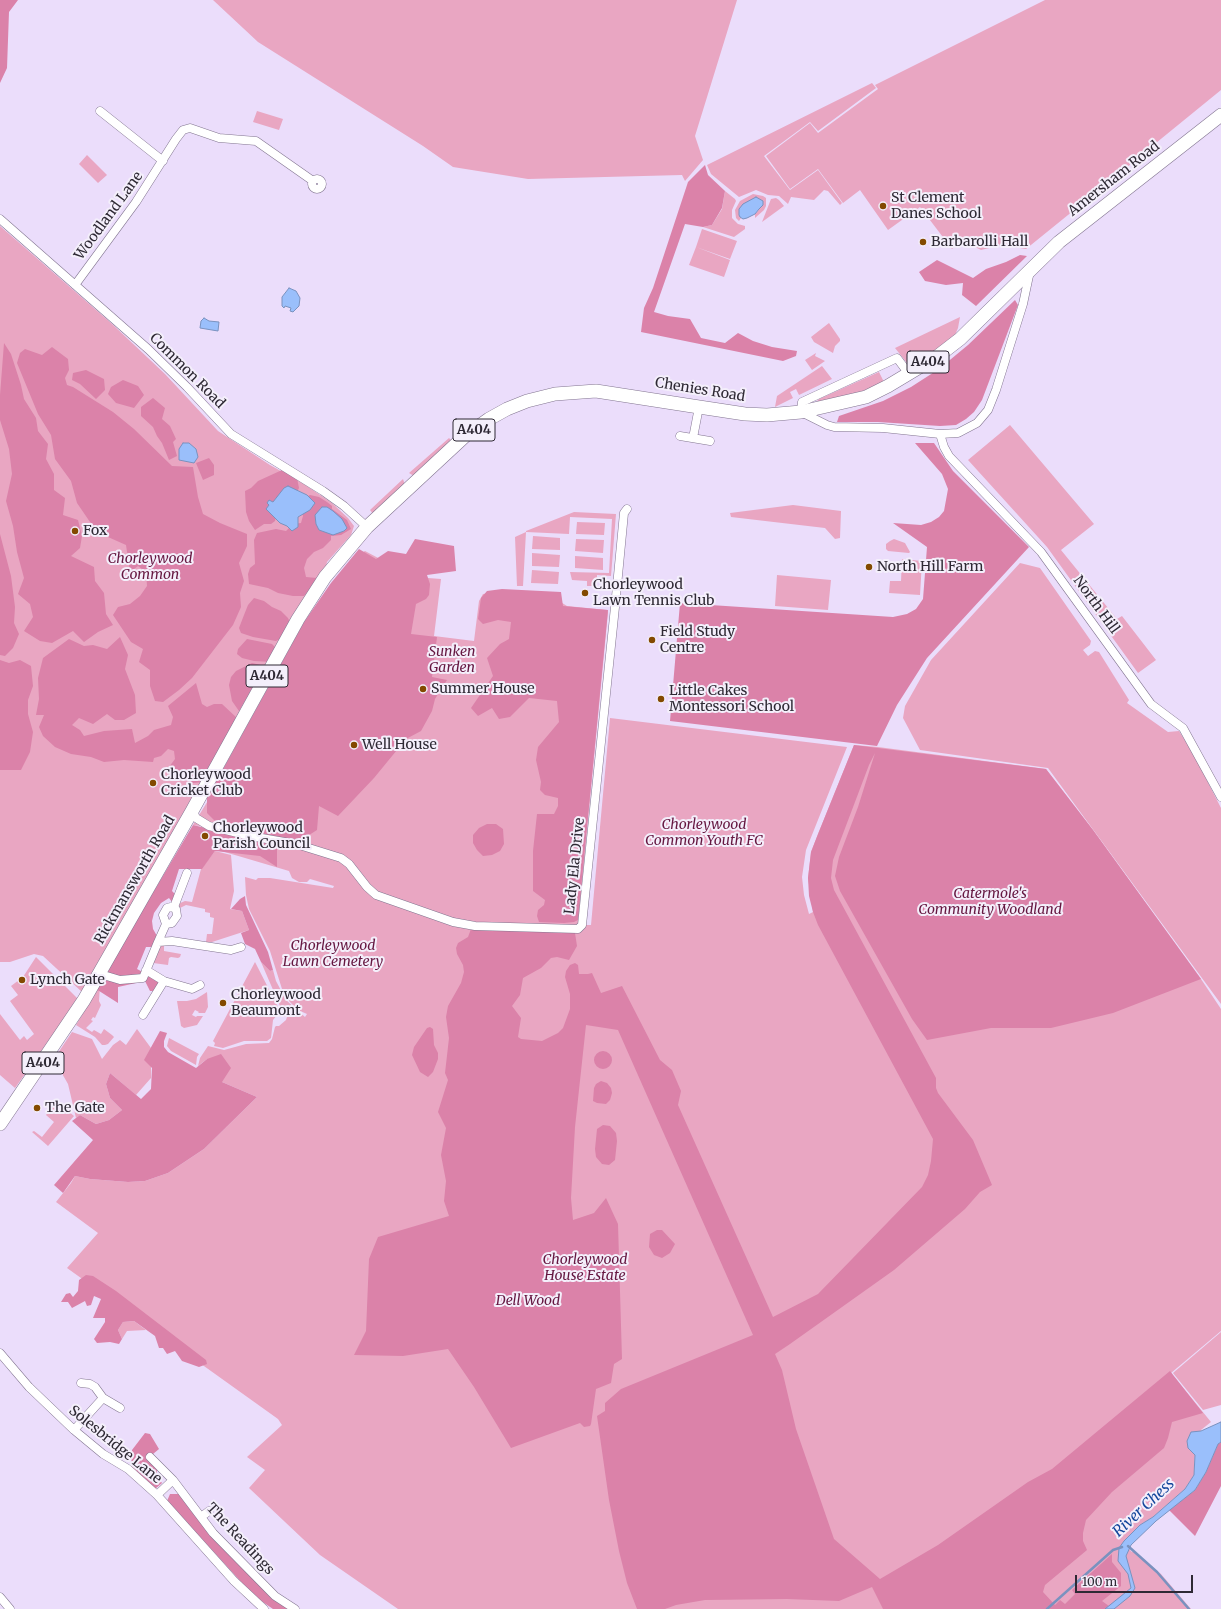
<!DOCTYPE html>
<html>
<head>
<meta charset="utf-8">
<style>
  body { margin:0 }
  #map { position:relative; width:1221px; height:1609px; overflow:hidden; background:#ebddfb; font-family:Merriweather,serif }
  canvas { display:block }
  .scale { position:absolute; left:1075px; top:1575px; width:118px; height:18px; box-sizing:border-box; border:2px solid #2e2934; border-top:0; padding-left:5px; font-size:12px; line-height:14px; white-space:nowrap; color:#2e2934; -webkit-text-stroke:3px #f4effb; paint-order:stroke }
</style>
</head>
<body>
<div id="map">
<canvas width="1221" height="1609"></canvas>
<div class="scale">100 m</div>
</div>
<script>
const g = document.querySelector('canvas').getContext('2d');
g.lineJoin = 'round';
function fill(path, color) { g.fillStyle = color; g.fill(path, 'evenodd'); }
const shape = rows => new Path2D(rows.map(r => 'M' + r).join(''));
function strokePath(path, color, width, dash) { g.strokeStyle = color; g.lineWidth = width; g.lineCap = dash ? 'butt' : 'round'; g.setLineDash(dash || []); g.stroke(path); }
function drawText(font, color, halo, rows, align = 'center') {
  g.font = font + ' Merriweather,serif'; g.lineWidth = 4; g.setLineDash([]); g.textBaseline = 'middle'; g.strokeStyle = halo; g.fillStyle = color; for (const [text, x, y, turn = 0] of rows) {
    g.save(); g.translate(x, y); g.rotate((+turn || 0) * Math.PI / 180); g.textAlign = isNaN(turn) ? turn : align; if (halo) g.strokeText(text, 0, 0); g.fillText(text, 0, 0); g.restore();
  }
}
fill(shape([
  [213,0,737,0,695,136,703,160,685,181,682,175,528,179,453,167,423,146,258,42],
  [1045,0,1221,0,1221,90,1140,156,1141,158,1131,164,1026,249,1002,245,981,250,961,240,952,249,920,207,888,230,860,190,843,203,818,169,790,189,766,156,810,123,818,133,878,89,875,85],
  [872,83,876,88,818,131,810,122,764,156,790,190,818,170,842,203,840,205,828,191,824,190,814,200,791,197,788,204,779,196,768,195,756,190,739,197,711,174,707,165],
  [257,111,283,119,279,130,253,122],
  [87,155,107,175,98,183,79,164],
  [725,191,735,199,736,201,732,210,732,218,738,224,745,226,745,229,734,237,703,227,712,225,722,209],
  [753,194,763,196,766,198,766,206,764,210,755,218,755,214,763,205,740,217,741,218,739,221,736,218,735,210,740,201],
  [776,198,779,200,784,206,762,222,771,199],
  [0,226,111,323,165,374,218,431,270,465,304,484,332,503,348,518,354,526,351,535,327,562,326,567,82,992,43,956,34,954,10,962,0,962],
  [702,229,737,241,730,259,696,247],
  [696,247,730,260,724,277,689,265],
  [960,317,958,328,955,335,925,358,914,364,907,363,895,348],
  [829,323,840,339,840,341,835,346,833,353,814,342,811,337],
  [816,353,815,356,825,361,812,370,805,360],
  [822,366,832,379,799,395,796,389,790,392,793,398,775,407,777,396],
  [879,372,884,382,858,393,816,402,819,399],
  [1010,425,1094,524,1061,550,1117,619,1122,616,1156,660,1138,673,1047,547,968,460],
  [449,438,452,441,414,476,409,473],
  [403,479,405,485,373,514,370,510],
  [793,505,841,511,840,538,835,539,825,528,731,517,730,513],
  [574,512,616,514,611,576,597,575,597,586,587,586,587,581,572,580,570,572,609,573,612,519,570,517,569,534,526,532,523,586,517,586,515,537,526,532,526,531],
  [577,522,605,523,604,535,576,534],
  [533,536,560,538,560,550,532,549],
  [576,539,604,540,603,553,575,551],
  [894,539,905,543,910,552,909,553,888,551,886,549,886,544,890,541],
  [365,551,382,560,428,578,441,579,434,636,474,641,479,601,483,594,500,592,559,601,567,606,607,610,608,612,578,925,591,925,610,718,847,747,806,850,802,877,804,895,809,914,813,912,808,878,811,852,818,834,854,745,878,747,1046,769,1093,830,1201,979,1221,1009,1221,1331,1171,1373,1211,1422,1201,1430,1195,1455,1194,1475,1185,1489,1153,1517,1140,1525,1123,1543,1132,1552,1134,1551,1161,1574,1191,1609,398,1609,320,1555,249,1488,265,1470,247,1457,282,1425,278,1419,67,1268,98,1233,56,1202,71,1183,75,1176,90,1179,128,1182,145,1181,168,1173,204,1149,257,1097,222,1082,207,1059,198,1066,200,1058,208,1046,224,1050,246,1044,269,1043,272,1039,275,1027,276,1026,279,1026,286,1020,287,1017,280,1015,280,1006,261,962,270,971,273,970,276,981,286,1000,305,1017,307,1014,298,1010,289,1001,282,989,270,951,249,909,246,895,245,877,256,880,258,878,270,878,333,888,334,886,310,879,307,882,299,882,292,878,289,871,218,850,217,835,200,826,193,825,360,554],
  [532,553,560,555,559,567,532,566],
  [575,556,603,558,603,570,575,568],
  [902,559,922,561,920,595,889,593,890,581,901,581],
  [1020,563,1040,568,1091,641,1090,645,1083,650,1088,656,1095,651,1099,652,1129,700,1127,703,1168,732,1179,731,1193,753,1221,808,1221,1004,1048,768,920,750,903,718,905,706,931,660],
  [532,570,559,572,558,584,531,583],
  [777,575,831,580,828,610,775,606],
  [215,851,231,855,234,891,230,909,242,911,249,930,212,942,206,942,207,934,212,934,214,918,210,917,210,913,205,912,205,909,186,905,180,908,178,904,185,901,192,902,201,869],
  [161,946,164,946,164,951,181,954,180,957,178,958,171,957,169,958,168,965,153,963],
  [36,957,78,999,15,1088,0,1075,0,1014,20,1040,24,1036,27,1040,34,1034,10,1001,18,995,11,986,19,980,22,983,25,980,23,977],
  [255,962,278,1007,277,1015,273,1020,271,1038,267,1041,244,1041,223,1048,214,1046,215,1043,213,1041],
  [100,985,99,1001,101,1005,95,1018,93,1017,91,1020,93,1021,86,1028,92,1032,94,1030,101,1034,104,1029,112,1035,114,1037,108,1044,105,1045,102,1045,95,1037,76,1025],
  [207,992,208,1007,205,1013,198,1013,199,1012,195,1010,192,1015,196,1017,197,1016,203,1016,197,1025,184,1028,181,1026,177,1001,187,1001,196,999],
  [137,1029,151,1048,151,1078,136,1095,110,1073,106,1084,110,1098,122,1110,109,1120,96,1124,80,1115,76,1118,68,1084,60,1070,52,1062,72,1032,92,1039,102,1059,113,1045,120,1040,126,1045],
  [169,1038,199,1054,197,1057,196,1065,171,1051,167,1046],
  [56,1101,74,1116,48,1146,32,1132,34,1131,42,1137,54,1122,46,1115],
  [134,1321,146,1330,127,1331,122,1339,118,1330,123,1322],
  [1221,1332,1221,1405,1203,1410,1173,1373]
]), '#e9a6c2');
fill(shape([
  [0,0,18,0,9,12,7,68,0,83],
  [705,165,708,175,725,191,722,208,712,225,703,227,685,224,654,312,668,316,690,319,701,338,725,343,738,333,753,341,772,347,797,351,796,356,783,361,641,332,644,308,653,288,688,182],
  [1020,255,1027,256,976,306,962,295,963,283,946,285,925,281,919,272,937,260,973,278,986,269,1006,262],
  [1015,300,1018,305,982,400,974,412,966,419,956,425,940,426,878,422,837,422,839,416,883,401,911,387,939,369,968,345],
  [4,343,11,354,21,385,24,399,36,418,38,431,48,444,46,459,54,474,54,490,65,498,63,515,78,520,82,536,80,548,71,556,94,567,95,581,104,593,106,614,113,625,98,632,84,642,73,631,52,643,40,641,24,631,33,617,30,604,18,594,24,578,17,552,13,526,6,501,12,474,9,449,0,420,0,395],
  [52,347,68,359,69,370,65,378,67,385,73,387,113,412,134,429,172,466,193,467,198,497,203,514,220,523,247,534,247,546,239,563,244,581,240,593,241,607,233,625,192,678,179,690,163,702,155,701,150,686,150,670,139,662,143,649,131,642,113,615,118,607,130,604,140,596,147,586,146,572,138,566,130,572,126,545,108,537,90,522,77,503,71,481,55,459,51,435,38,414,17,363,20,353,25,349,42,355],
  [86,370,104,379,105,390,96,399,80,384,72,380,73,373],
  [123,380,138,386,144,395,134,408,116,403,108,394,111,387],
  [153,398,165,408,162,419,170,426,176,439,173,442,177,456,169,460,162,443,157,436,153,427,141,416,141,407],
  [915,443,934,443,953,471,1029,547,927,658,897,705,877,746,670,721,680,603,893,617,907,614,916,609,923,599,927,547,893,523,921,525,931,522,939,517,944,511,948,489,942,474],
  [209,458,214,465,214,475,203,480,196,463],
  [282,470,297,478,299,488,295,496,277,512,275,521,271,524,264,524,255,530,249,521,246,512,245,491,251,488,258,481],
  [310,495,319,497,327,502,332,506,332,509,347,520,351,529,341,535,331,536,331,540,323,548,314,552,307,559,304,568,306,577,317,578,309,590,304,596,293,596,278,593,268,588,249,584,248,574,250,568,255,564,254,540,257,533,276,529,286,531,293,524,301,523,303,516,300,506,302,499],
  [0,534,11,576,15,607,14,623,19,634,13,648,5,656,0,655],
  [415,539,454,546,456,571,427,575,430,584,429,595,426,599,416,604,411,634,437,637,432,677,447,680,435,699,432,711,421,731,406,739,374,778,338,816,319,806,317,830,298,842,230,830,217,823,207,813,207,798,304,622,331,583,359,549,376,559,388,551,406,554],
  [502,589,561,592,563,606,608,610,578,920,574,922,564,923,539,922,537,916,538,910,544,905,545,900,533,891,533,851,537,814,554,814,558,806,558,798,545,795,540,790,541,782,536,760,538,747,559,722,557,701,529,698,510,717,499,719,492,708,478,716,471,708,493,676,487,658,500,644,509,639,511,622,498,620,483,624,478,619,481,598,487,591],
  [254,598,264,601,272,607,281,611,288,618,291,625,286,636,276,641,253,637,241,633,239,628,244,615,248,605],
  [120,637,128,655,125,669,135,695,136,713,124,720,115,720,107,714,93,724,79,718,72,725,80,730,84,736,104,731,132,729,135,743,148,736,154,730,171,725,173,717,168,706,196,683,202,704,207,707,214,704,222,704,237,718,202,782,193,783,172,771,169,767,175,759,174,751,168,749,161,756,154,758,153,762,124,760,104,762,91,757,71,754,55,747,43,736,39,727,44,715,36,715,39,699,38,678,43,658,69,639,84,646,93,645,107,649],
  [247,639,272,644,275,647,272,662,254,661,242,658,237,654,238,649],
  [0,660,9,663,20,660,31,666,33,686,28,700,28,714,33,732,30,752,21,770,0,770],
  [252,663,265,666,239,711,232,701,229,685,231,677,236,671],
  [854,745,1046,769,1093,830,1201,979,1113,1013,1051,1028,991,1028,927,1040,912,1019,840,891,835,876,839,857,858,807,875,753,869,765,833,860,831,878,834,890,936,1078,936,1088,938,1093,973,1140,992,1185,980,1192,965,1209,894,1270,790,1344,775,1354,782,1370,796,1429,834,1539,880,1579,938,1545,1028,1482,1052,1469,1170,1371,1203,1413,1172,1422,1168,1438,1164,1448,1112,1492,1086,1520,1083,1533,1083,1541,1087,1550,1045,1585,1043,1592,1055,1605,1060,1600,1065,1604,1075,1594,1072,1590,1112,1554,1112,1562,1121,1573,1121,1586,1102,1601,1113,1609,883,1609,872,1587,839,1601,787,1599,705,1600,676,1605,665,1609,637,1609,627,1583,619,1551,609,1500,597,1416,605,1411,605,1403,621,1389,753,1335,618,1030,586,1025,575,1127,571,1198,573,1220,594,1213,606,1198,618,1224,622,1359,614,1364,611,1383,596,1389,591,1424,590,1426,584,1427,580,1423,511,1448,474,1387,448,1349,403,1356,354,1355,366,1331,369,1259,378,1237,449,1216,444,1201,446,1181,441,1155,446,1128,438,1112,448,1080,445,1073,449,1038,446,1017,448,1006,461,983,464,972,463,965,457,954,456,948,458,943,468,937,471,929,575,933,577,946,569,960,557,957,551,958,541,968,523,978,520,995,512,1006,521,1018,518,1037,521,1039,542,1041,558,1033,563,1028,570,1009,570,994,565,977,566,971,570,965,575,963,578,965,579,974,588,974,592,973,601,993,622,986,660,1060,672,1070,681,1091,678,1105,773,1317,818,1294,922,1187,928,1175,931,1161,933,1139,818,925,813,912,809,896,808,878,811,852,818,834],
  [487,824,496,824,503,829,504,844,500,851,492,855,483,856,477,850,473,843,473,835,479,828],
  [193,825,277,845,277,867,260,856,215,851,202,869,179,869,172,891,175,894,172,902,169,898,161,903,154,913,152,921,153,929,157,936,152,947,146,947,137,969,160,981,154,991,150,991,145,981,118,987,118,1003,96,989],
  [245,896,246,905,268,952,273,970,270,971,261,962,255,949,245,944,241,933,249,930,242,911,231,909,240,899],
  [430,1027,433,1029,434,1045,438,1053,438,1059,433,1072,428,1077,420,1072,412,1055,414,1047,427,1028],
  [160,1031,167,1033,164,1041,164,1047,168,1052,196,1068,207,1059,221,1054,231,1068,222,1082,257,1097,204,1149,168,1173,145,1181,128,1182,90,1179,75,1176,63,1193,54,1185,93,1140,72,1121,80,1115,96,1124,109,1120,122,1110,110,1098,106,1084,110,1073,141,1099,151,1089,152,1068,144,1060],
  '594 1060a9 9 0 1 1 18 0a9 9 0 1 1-18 0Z',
  [601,1081,607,1083,611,1088,612,1093,610,1100,606,1104,597,1103,593,1101,594,1088,596,1084],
  [603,1125,610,1126,616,1133,617,1141,615,1160,609,1165,602,1164,596,1157,595,1149,597,1129],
  [657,1230,662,1230,675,1244,670,1253,662,1258,654,1255,649,1247,650,1234],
  [86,1275,93,1276,116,1291,206,1360,207,1364,199,1367,182,1361,175,1351,167,1354,163,1348,159,1348,155,1336,134,1321,123,1322,118,1330,122,1339,119,1344,110,1342,97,1343,94,1339,105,1322,105,1318,93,1318,101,1299,94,1296,91,1305,87,1306,85,1301,72,1308,68,1302,61,1302,66,1294,70,1293,73,1297,78,1291,79,1280],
  [145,1433,150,1434,159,1449,153,1454,151,1460,157,1466,157,1476,162,1483,155,1489,131,1469,132,1450],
  [1221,1442,1221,1486,1195,1536,1169,1510,1195,1490,1206,1472,1218,1444],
  [170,1494,180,1494,291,1609,273,1609,254,1596,167,1501]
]), '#db82a9');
const water = shape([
  [756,197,763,201,763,205,759,209,755,214,747,218,743,219,740,217,739,215,739,209,743,204,756,197],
  [289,288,296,291,300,298,299,306,293,312,290,311,291,308,285,306,284,308,282,306,282,297,289,288],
  [204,318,209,321,219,322,218,331,200,328,201,321,204,318],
  [183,443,189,443,196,449,198,457,194,463,179,460,179,449,183,443],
  [288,486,307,495,315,503,310,510,298,517,298,527,292,531,287,526,280,523,266,509,269,505,267,503,269,500,273,502,284,488,288,486],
  [322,507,327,507,333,511,342,519,347,528,344,531,333,535,319,530,316,524,315,515,322,507],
  [1221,1422,1221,1442,1218,1444,1206,1472,1195,1490,1156,1521,1131,1545,1126,1556,1135,1588,1130,1596,1114,1609,1105,1609,1131,1588,1128,1574,1118,1561,1119,1548,1124,1541,1140,1525,1153,1517,1185,1489,1194,1475,1195,1455,1188,1448,1187,1441,1191,1432,1201,1431,1221,1422]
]);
fill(water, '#9abffb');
strokePath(water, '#7a92bf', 1);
strokePath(shape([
  [1128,1546,1157,1572,1189,1609],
  [1047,1609,1113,1550,1122,1547]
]), '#7a92bf', 2.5);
const minor = shape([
  [100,111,163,161],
  '312 184a5 5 0 1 1 10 0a5 5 0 1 1-10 0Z',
  [0,219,148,349,187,387,231,434,323,491,344,506,367,527],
  [75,285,136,202,176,139,183,130,190,128,219,138,256,141,313,181],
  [909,374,897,358,802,402,801,412,827,425,834,427,883,428,940,434,958,433,977,423,988,410,996,390,1023,304,1030,271],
  [940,434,944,447,949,456,1041,552,1151,704,1183,728,1221,797],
  [680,436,710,441],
  [693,438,699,407],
  [193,811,196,818,209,826,250,836,296,844,341,858,349,864,367,887,376,895,453,922,475,926,578,929,582,925,615,607,624,513,627,509],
  [171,907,176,909,177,916,172,923,166,924,163,915,167,908,171,907],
  [174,907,187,873],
  [158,942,166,924],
  [146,970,164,981,192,989,200,985],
  [100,974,120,980,143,978,158,942,172,941,231,950,241,947],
  [143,1015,164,981],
  [0,1353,29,1387,74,1430,103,1454,128,1469,157,1495,234,1581,264,1609],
  [81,1383,90,1384,95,1387,103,1398,120,1408],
  [74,1430,103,1398],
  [150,1457,173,1480,213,1533,275,1596,295,1609],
  [157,1495,173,1480],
  [201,1517,209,1511],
  [0,1597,10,1609]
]);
const primary = shape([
  [0,1124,84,1000,192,811,298,619,325,577,367,527,465,436,489,419,507,409,527,401,555,394,596,391,699,407,745,414,767,415,801,412,866,397,888,386,938,356,960,339,1059,242,1221,115]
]);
strokePath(minor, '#827590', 9);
strokePath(primary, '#827590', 14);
strokePath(minor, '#fff', 8);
strokePath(primary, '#fff', 13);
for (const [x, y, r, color] of [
  [883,206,4,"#834900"],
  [923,242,4,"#834900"],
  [75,531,4,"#834900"],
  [869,567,4,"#834900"],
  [585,593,4,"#834900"],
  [652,640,4,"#834900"],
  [423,689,4,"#834900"],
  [661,699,4,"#834900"],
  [354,745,4,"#834900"],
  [153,783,4,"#834900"],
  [205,836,4,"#834900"],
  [22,980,4,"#834900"],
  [223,1003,4,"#834900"],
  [37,1108,4,"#834900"]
]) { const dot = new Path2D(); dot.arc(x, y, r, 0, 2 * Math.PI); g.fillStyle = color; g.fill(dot); strokePath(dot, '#f4effb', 1.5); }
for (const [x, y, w] of [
  [928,362,42],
  [474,430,42],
  [267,676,42],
  [43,1063,42]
]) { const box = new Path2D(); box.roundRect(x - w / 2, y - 11, w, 22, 3); g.fillStyle = '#f4effb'; g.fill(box); strokePath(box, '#2e2934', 1); }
drawText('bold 13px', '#2e2934', null, [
  ["A404",928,362],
  ["A404",474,430],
  ["A404",267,676],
  ["A404",43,1063]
]);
drawText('14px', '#2e2934', '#f4effb', [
  ["Amersham Road",1114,179,-38],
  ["Woodland Lane",109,216,-54],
  ["Common Road",187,371,45],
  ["Chenies Road",700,390,9],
  ["North Hill",1096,605,54],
  ["Lady Ela Drive",575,866,-84],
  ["Rickmansworth Road",135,880,-60],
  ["Solesbridge Lane",115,1445,39],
  ["The Readings",240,1539,47]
]);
drawText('14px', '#2e2934', '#f4effb', [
  ["St Clement",891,198],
  ["Danes School",891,214],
  ["Barbarolli Hall",931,242],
  ["Fox",83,531],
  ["North Hill Farm",877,567],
  ["Chorleywood",593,585],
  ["Lawn Tennis Club",593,601],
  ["Field Study",660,632],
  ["Centre",660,648],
  ["Summer House",431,689],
  ["Little Cakes",669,691],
  ["Montessori School",669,707],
  ["Well House",362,745],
  ["Chorleywood",161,775],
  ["Cricket Club",161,791],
  ["Chorleywood",213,828],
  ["Parish Council",213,844],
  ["Lynch Gate",30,980],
  ["Chorleywood",231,995],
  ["Beaumont",231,1011],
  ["The Gate",45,1108]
], 'left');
drawText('italic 14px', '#651640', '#f4effb', [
  ["Chorleywood",150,559],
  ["Common",150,575],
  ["Sunken",452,652],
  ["Garden",452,668],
  ["Chorleywood",704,825],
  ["Common Youth FC",704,841],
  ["Catermole's",990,894],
  ["Community Woodland",990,910],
  ["Chorleywood",333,946],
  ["Lawn Cemetery",333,962],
  ["Chorleywood",585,1260],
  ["House Estate",585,1276],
  ["Dell Wood",528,1301]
]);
drawText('italic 15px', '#13469b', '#f4effb', [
  ["River Chess",1144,1508,-43]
]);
</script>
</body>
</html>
